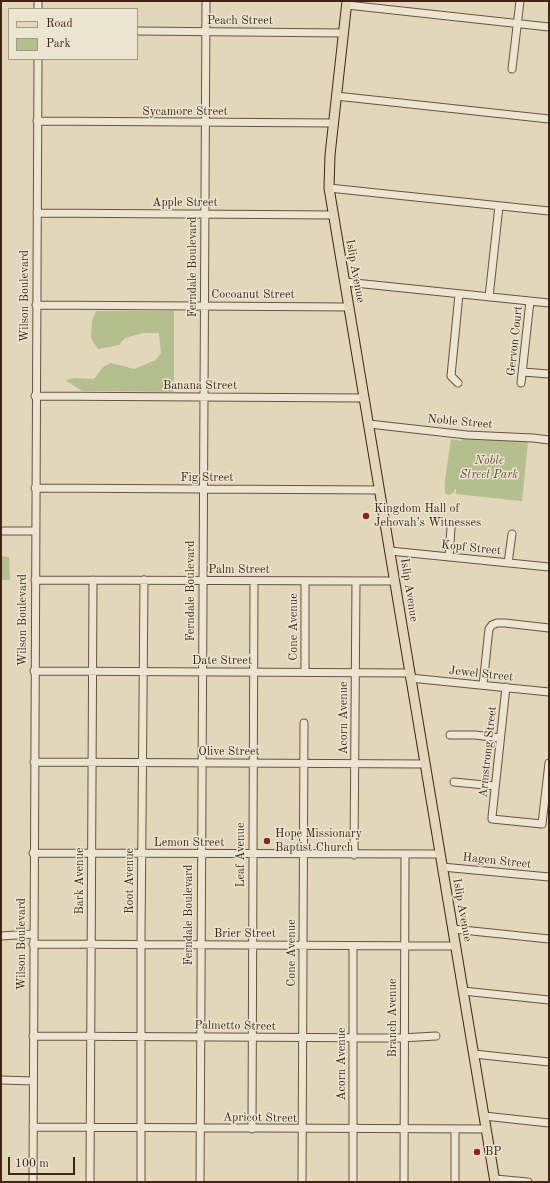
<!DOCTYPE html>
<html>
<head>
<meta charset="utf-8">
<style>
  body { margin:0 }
  #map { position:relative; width:550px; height:1183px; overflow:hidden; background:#e2d7b9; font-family:"Old Standard TT",serif }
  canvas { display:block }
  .frame { position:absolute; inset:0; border:2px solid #442515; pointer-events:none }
  .legend { position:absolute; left:8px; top:8px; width:130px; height:52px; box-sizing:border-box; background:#ece5d2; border:1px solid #a99886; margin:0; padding:5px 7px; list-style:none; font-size:12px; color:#442515 }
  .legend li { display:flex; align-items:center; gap:8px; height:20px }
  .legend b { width:20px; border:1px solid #a99886 }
  .scale { position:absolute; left:8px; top:1157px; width:67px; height:18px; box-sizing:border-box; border:2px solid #442515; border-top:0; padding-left:5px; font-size:12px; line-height:14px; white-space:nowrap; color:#442515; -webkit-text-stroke:3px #ece5d2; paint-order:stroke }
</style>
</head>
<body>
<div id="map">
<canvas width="550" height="1183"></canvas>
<div class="frame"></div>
<ul class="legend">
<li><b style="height:5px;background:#e2d7b9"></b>Road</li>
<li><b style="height:11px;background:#b5be8e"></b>Park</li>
</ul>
<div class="scale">100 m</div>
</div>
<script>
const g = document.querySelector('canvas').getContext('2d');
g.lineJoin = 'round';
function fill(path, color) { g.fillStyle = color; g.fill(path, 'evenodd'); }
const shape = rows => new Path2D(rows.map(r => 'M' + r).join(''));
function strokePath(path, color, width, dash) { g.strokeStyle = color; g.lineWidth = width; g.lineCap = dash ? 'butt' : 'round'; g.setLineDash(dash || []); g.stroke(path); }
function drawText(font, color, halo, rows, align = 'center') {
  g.font = font + ' "Old Standard TT",serif'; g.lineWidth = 3; g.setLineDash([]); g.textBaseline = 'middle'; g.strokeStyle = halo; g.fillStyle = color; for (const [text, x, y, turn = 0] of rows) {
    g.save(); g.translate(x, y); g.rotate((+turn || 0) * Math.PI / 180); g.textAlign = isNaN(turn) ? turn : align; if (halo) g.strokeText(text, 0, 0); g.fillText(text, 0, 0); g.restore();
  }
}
fill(shape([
  [96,311,174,311,174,392,82,391,65,380,75,378,94,379,103,367,111,363,134,369,156,360,161,353,159,333,143,333,125,338,119,345,98,349,91,338,92,320],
  [463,436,528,442,522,501,456,494,456,488,453,493,449,495,445,493,445,480,451,439,462,441],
  [1,556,9,557,10,580,1,580]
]), '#b5be8e');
const minor = shape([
  [347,5,549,27],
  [38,9,38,1],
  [137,31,343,33],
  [512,69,520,1],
  [336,96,549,119],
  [37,121,333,123],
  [329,188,549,211],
  [37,213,334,215],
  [345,282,549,303],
  [489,297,499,206],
  [36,305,349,307],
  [523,372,549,374],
  [458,383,451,376,459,294],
  [521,383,530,301],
  [35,396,364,398],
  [369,424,467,435,533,438,549,440],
  [35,488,379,490],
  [1,531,35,531],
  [390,551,549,567],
  [449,557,451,528],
  [508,563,512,534],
  [35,580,395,581],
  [34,671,410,673],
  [305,672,305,581],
  [410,678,549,692],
  [483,685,488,638,489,629,492,625,497,623,505,623,549,628],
  [506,687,492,817,492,819,542,824,549,763],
  [450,735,475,735,500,738],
  [34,762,425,764],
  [454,782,495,786],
  [33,853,440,854],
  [354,855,356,581],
  [442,867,549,877],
  [453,929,549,939],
  [1,936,33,934],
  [33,944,456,946],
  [463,991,549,1000],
  [33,1036,401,1038,436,1036],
  [474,1054,549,1062],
  [1,1080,33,1081],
  [484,1116,549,1123],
  [33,1127,486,1129],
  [252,1129,254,581],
  [455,1129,455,1182],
  [495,1179,528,1182],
  [33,1182,38,59],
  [90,1182,93,580],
  [141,1182,141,941,144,580],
  [200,1182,206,1],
  [302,1182,304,723],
  [353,1182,353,946],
  [404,1182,405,855]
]);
const major = shape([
  [347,1,330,155,329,188,495,1182]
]);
strokePath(minor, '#6c523e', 9);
strokePath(major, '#442515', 11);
strokePath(minor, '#ece5d2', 7);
strokePath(major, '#e2d7b9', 9);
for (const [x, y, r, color] of [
  [366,516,4,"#8f2418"],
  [267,841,4,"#8f2418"],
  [477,1152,4,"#8f2418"]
]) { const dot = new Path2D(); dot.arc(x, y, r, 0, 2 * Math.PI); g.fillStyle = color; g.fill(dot); strokePath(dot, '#ece5d2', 1.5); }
drawText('12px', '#442515', '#ece5d2', [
  ["Peach Street",240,21],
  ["Sycamore Street",185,112],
  ["Apple Street",185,203],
  ["Ferndale Boulevard",193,267,-90],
  ["Islip Avenue",355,271,80],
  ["Cocoanut Street",253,295],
  ["Wilson Boulevard",25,296,-90],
  ["Gervon Court",515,341,-84],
  ["Banana Street",200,386],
  ["Noble Street",460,422,5],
  ["Fig Street",207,478],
  ["Kopf Street",471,548,6],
  ["Palm Street",239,570],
  ["Islip Avenue",409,590,81],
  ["Ferndale Boulevard",191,591,-90],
  ["Wilson Boulevard",23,620,-90],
  ["Cone Avenue",294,627,-90],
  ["Date Street",222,661],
  ["Jewel Street",481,674,6],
  ["Acorn Avenue",344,718,-90],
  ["Olive Street",229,752],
  ["Armstrong Street",488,752,-84],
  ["Lemon Street",189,843],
  ["Leaf Avenue",241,855,-90],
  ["Hagen Street",497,861,6],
  ["Bark Avenue",80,881,-90],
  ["Root Avenue",130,881,-90],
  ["Islip Avenue",462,910,80],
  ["Ferndale Boulevard",189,915,-90],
  ["Brier Street",245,934],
  ["Wilson Boulevard",22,944,-90],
  ["Cone Avenue",292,953,-90],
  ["Branch Avenue",393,1018,-90],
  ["Palmetto Street",235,1026,1],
  ["Acorn Avenue",342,1064,-90],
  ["Apricot Street",260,1118,1]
]);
drawText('italic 12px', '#604b33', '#ece5d2', [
  ["Noble",489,461],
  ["Street Park",489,475]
]);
drawText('12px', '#442515', '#ece5d2', [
  ["Kingdom Hall of",374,509],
  ["Jehovah’s Witnesses",374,523],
  ["Hope Missionary",275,834],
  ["Baptist Church",275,848],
  ["BP",485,1152]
], 'left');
</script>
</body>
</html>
